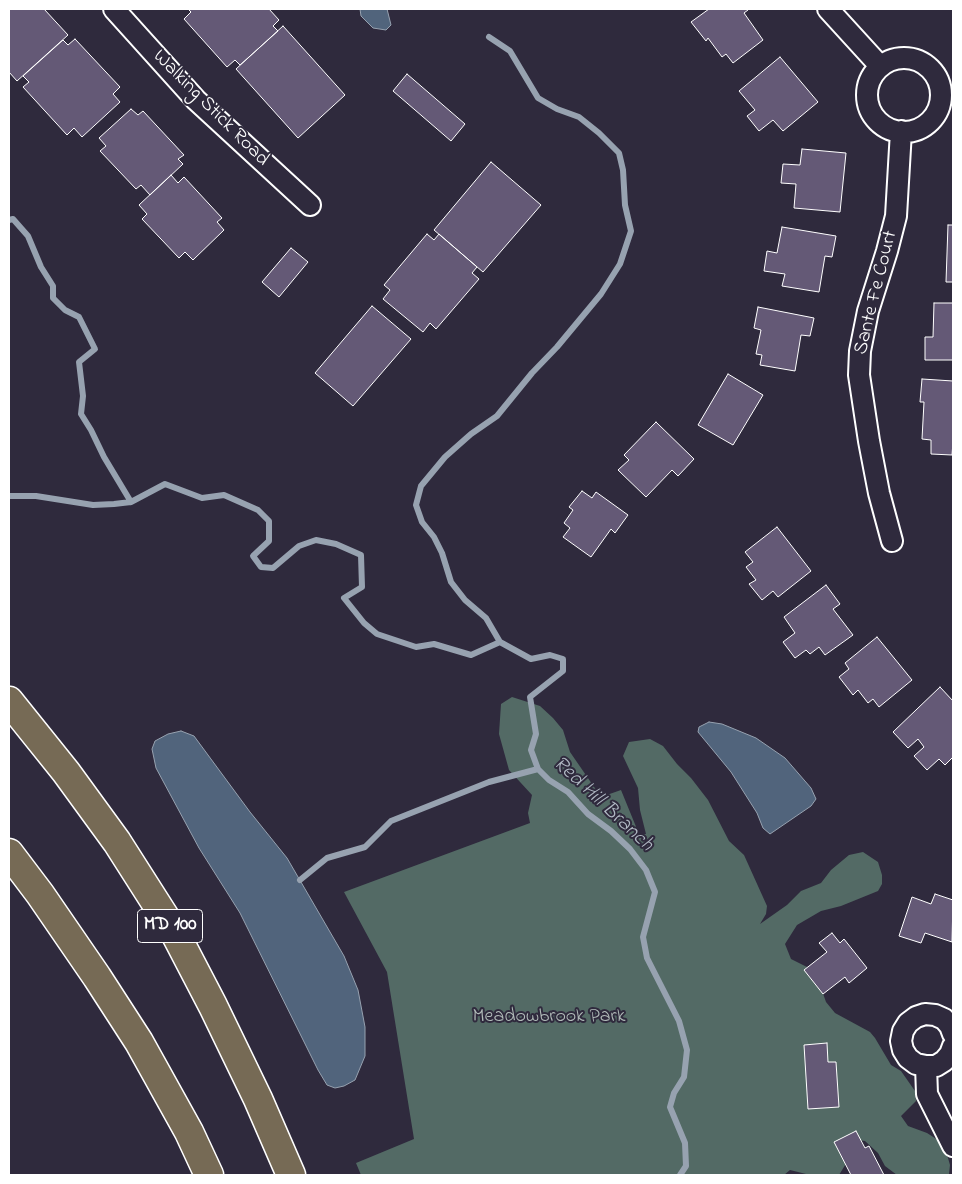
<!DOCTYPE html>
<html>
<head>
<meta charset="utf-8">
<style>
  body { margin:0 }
  #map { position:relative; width:962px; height:1184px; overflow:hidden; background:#2f2a3d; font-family:"Indie Flower",sans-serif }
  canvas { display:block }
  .frame { position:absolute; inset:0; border:10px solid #fff; pointer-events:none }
</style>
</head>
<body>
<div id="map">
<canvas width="962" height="1184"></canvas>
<div class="frame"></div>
</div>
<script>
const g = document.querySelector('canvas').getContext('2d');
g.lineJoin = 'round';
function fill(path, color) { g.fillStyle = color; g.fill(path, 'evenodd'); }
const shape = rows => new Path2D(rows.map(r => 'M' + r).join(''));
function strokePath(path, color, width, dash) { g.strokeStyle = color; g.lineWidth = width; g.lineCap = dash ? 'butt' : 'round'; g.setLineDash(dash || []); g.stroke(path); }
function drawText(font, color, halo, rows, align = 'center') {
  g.font = font + ' "Indie Flower",sans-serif'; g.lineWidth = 4; g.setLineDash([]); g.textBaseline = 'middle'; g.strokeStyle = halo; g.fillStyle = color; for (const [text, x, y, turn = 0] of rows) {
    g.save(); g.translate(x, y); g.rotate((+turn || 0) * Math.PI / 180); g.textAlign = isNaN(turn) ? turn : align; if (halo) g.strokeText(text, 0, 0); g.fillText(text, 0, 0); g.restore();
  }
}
fill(shape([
  [512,697,540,706,553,718,563,730,570,752,601,797,621,790,639,834,646,834,640,810,638,788,623,756,629,742,650,739,663,746,677,764,691,778,708,800,729,841,744,855,767,906,766,914,760,924,787,905,801,891,821,883,831,870,849,855,863,852,878,862,882,875,882,884,878,891,841,906,821,911,797,925,785,944,791,959,811,969,820,985,826,1002,835,1013,870,1032,875,1038,891,1065,901,1071,915,1091,916,1101,901,1116,908,1126,927,1133,941,1142,948,1158,950,1165,949,1174,897,1175,885,1166,878,1153,865,1141,851,1139,847,1162,839,1175,810,1175,790,1170,784,1175,361,1175,356,1163,414,1139,387,972,344,892,530,823,528,813,532,795,509,770,499,734,501,704]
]), '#536a65');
const water = shape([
  [360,9,387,9,391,25,386,30,373,28,361,16,360,9],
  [709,722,722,724,756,738,785,758,811,788,816,799,811,806,770,834,763,828,757,813,731,772,698,732,699,727,709,722],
  [181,731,194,736,250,812,287,858,344,956,358,990,365,1027,365,1056,355,1080,344,1086,335,1088,327,1085,318,1070,240,913,199,848,156,768,152,749,155,741,168,734,181,731]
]);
fill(water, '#51647c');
strokePath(water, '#97a2b0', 1);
strokePath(shape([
  [489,37,510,51,538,98,557,109,579,117,599,133,619,153,623,170,625,205,631,231,620,264,601,294,557,347,532,373,497,416,471,434,445,457,421,486,416,505,422,522,434,537,442,553,451,582,465,600,486,618,500,642],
  [9,220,13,219,28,236,41,267,53,286,53,298,65,310,79,317,95,349,79,362,83,396,81,414,91,430,104,457,131,502],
  [9,496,36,496,93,505,114,504,131,502,165,484,202,498,224,495,258,510,269,521,269,541,253,556,261,567,273,568,299,546,316,540,336,544,361,555,362,587,344,598,364,623,377,634,416,647,434,644,471,655,500,642,531,659,550,655,563,659,563,671,530,697,536,734,531,750,538,769,549,780,568,792,588,814,611,831,630,849,646,870,655,892,643,937,647,958,679,1021,687,1050,684,1077,674,1093,670,1107,685,1143,686,1166,680,1175],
  [300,880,327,858,365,847,391,821,489,782,538,769]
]), '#97a2b0', 6);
const building = shape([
  [9,9,44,9,68,35,17,81,9,72,9,9],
  [188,9,269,9,279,20,273,26,278,31,240,65,235,60,227,67,184,19,191,12,188,9],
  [709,9,747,9,748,10,744,13,763,40,733,63,726,54,722,57,708,38,706,41,691,22,709,9],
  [283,26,345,95,298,138,236,69,283,26],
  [75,39,120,87,113,94,120,102,82,137,74,128,67,135,23,87,29,82,23,76,63,40,68,45,75,39],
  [780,57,818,102,783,131,773,120,759,131,747,116,755,110,739,91,780,57],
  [407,74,465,124,451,141,393,91,407,74],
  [131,109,138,115,143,111,184,155,178,159,183,164,150,195,141,185,136,189,100,151,106,146,99,138,131,109],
  [802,149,846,153,840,212,794,208,796,184,781,183,783,164,800,165,802,149],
  [491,162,541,205,483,272,434,230,491,162],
  [171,175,178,183,184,177,222,218,217,222,224,230,193,260,185,252,179,258,142,219,147,214,139,205,171,175],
  [948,225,953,225,953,282,946,282,948,225],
  [782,227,836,236,832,257,825,256,819,292,782,286,785,274,764,271,767,251,777,253,782,227],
  [427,234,434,240,439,234,477,267,472,273,479,279,436,329,430,323,423,332,383,299,390,290,384,285,427,234],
  [291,248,308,262,279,297,262,282,291,248],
  [934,303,953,303,953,360,925,360,925,337,933,337,934,303],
  [372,306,411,339,353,406,315,373,372,306],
  [758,307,814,318,810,336,801,335,795,371,760,365,762,355,756,354,761,330,754,328,758,307],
  [728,374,763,395,733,445,698,425,728,374],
  [922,379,953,381,953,442,952,455,931,454,931,440,922,439,924,402,920,402,922,379],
  [656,422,694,459,678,476,672,470,646,497,618,470,629,460,624,455,656,422],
  [582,491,592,498,596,492,628,515,615,533,611,529,591,557,563,537,570,528,564,523,573,510,569,507,582,491],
  [777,527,811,571,778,597,773,591,762,600,749,584,756,580,746,567,753,562,745,552,777,527],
  [826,585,840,604,833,609,853,635,825,655,819,647,810,654,806,650,795,658,783,642,795,633,784,617,826,585],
  [877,637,912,680,879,707,873,699,868,703,858,690,853,695,839,677,849,669,845,663,877,637],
  [940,687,953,701,953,757,945,765,939,759,927,770,914,756,924,747,918,739,908,748,893,732,940,687],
  [935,894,953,900,952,942,925,933,921,943,899,936,912,897,931,904,935,894],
  [832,933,840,943,844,939,867,968,849,983,845,977,823,994,804,970,827,952,819,943,832,933],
  [827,1043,828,1062,836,1062,839,1107,808,1109,804,1045,827,1043],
  [856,1131,865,1148,869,1146,884,1175,851,1175,834,1142,856,1131]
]);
fill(building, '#645976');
strokePath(building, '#fff', 1);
const street = shape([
  [114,9,196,100,310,205],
  [828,9,880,66],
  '867 95a37 37 0 1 1 74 0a37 37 0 1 1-74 0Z',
  [892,541,879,493,869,441,859,375,860,351,868,311,887,251,896,216,901,131],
  [953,1034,950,1026,944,1019,935,1015,925,1014,916,1017,908,1023,903,1031,901,1041,903,1050,908,1058,916,1064,926,1066,936,1066,944,1061,950,1054,953,1046],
  [926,1066,927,1094,953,1146]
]);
const highway = shape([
  [9,701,66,772,117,842,175,933,213,1006,258,1099,291,1175],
  [9,853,40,894,97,977,139,1042,189,1132,209,1175]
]);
strokePath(street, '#fff', 24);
strokePath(highway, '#fff', 31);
strokePath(street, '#2f2a3d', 20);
strokePath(highway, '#766a55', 28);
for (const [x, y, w] of [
  [170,926,65]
]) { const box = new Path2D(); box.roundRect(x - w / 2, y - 16.5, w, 33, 4); g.fillStyle = '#2f2a3d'; g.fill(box); strokePath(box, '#fff', 1); }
drawText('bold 19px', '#fff', null, [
  ["MD 100",170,926]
]);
drawText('20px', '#fff', '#2f2a3d', [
  ["Walking Stick Road",210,109,45],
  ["Sante Fe Court",877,293,-76]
]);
drawText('20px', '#b2bcba', '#2f2a3d', [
  ["Meadowbrook Park",549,1018]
]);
drawText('italic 21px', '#b1b9c4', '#2f2a3d', [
  ["Red Hill Branch",602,805,43]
]);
</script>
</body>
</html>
